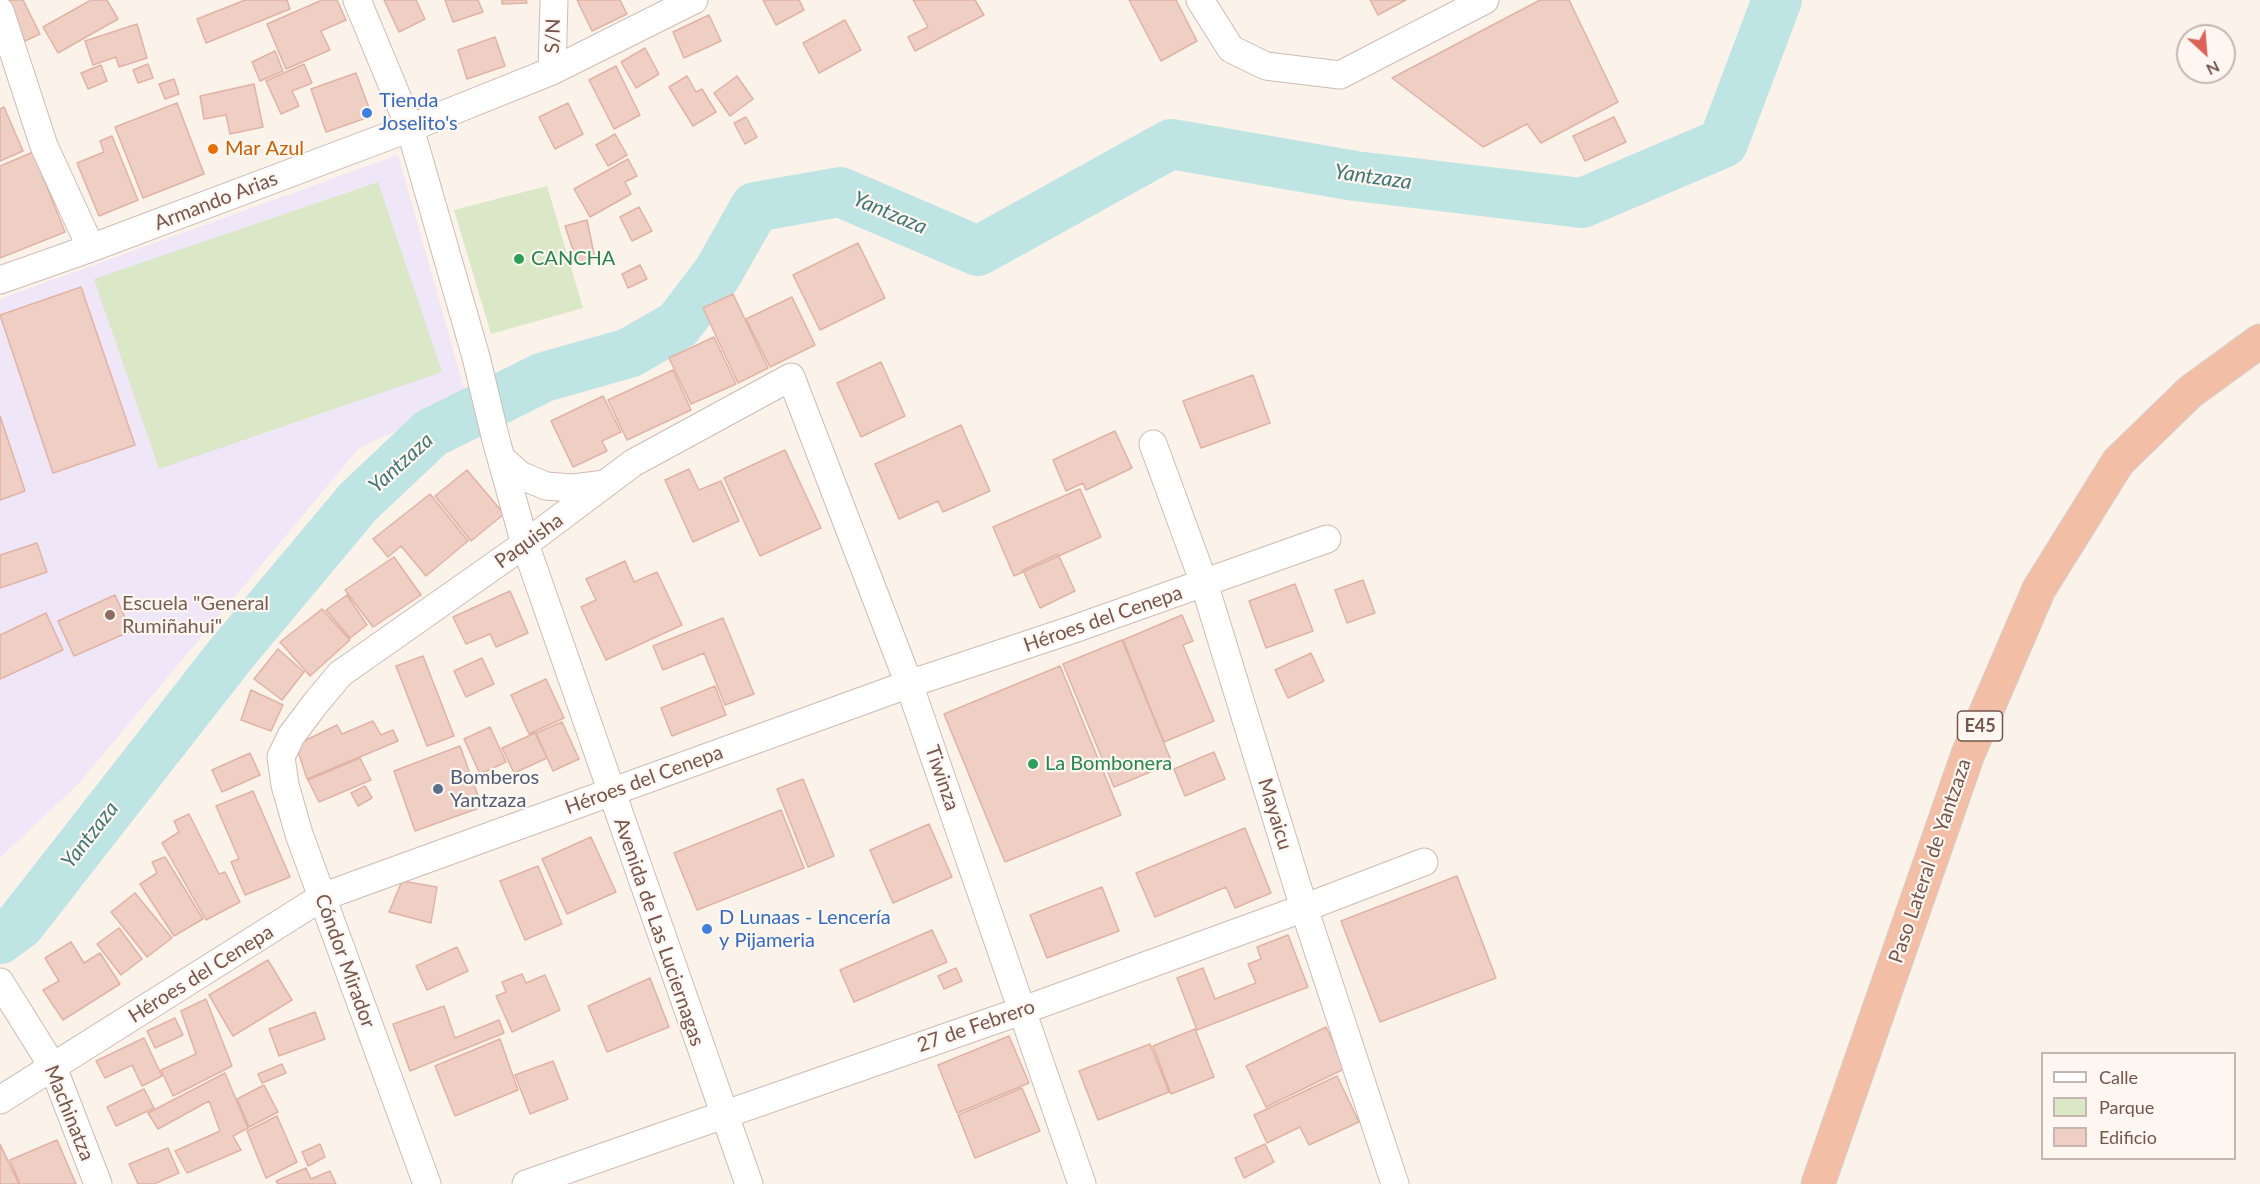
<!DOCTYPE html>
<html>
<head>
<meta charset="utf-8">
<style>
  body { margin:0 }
  #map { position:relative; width:2260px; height:1184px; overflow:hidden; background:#fbf2ea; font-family:Lato,sans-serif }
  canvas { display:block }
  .legend { position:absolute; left:2041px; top:1052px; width:195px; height:108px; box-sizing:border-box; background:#fef6f0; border:2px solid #c7b6af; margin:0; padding:8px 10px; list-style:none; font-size:18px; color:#75564e }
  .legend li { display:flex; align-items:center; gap:12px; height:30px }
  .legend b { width:30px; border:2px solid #c7b6af }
  .north { position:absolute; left:2176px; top:24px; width:60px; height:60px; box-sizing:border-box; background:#fef6f0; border:2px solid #c7b6af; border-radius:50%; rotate:154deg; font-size:16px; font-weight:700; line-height:24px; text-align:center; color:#75564e }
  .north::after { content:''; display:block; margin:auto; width:21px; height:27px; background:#dc6257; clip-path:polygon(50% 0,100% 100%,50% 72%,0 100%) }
</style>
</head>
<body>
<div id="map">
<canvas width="2260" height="1184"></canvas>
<ul class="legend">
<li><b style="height:8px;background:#fff"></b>Calle</li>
<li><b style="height:16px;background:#dae8c8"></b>Parque</li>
<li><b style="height:16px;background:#efcec3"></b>Edificio</li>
</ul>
<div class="north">N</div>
</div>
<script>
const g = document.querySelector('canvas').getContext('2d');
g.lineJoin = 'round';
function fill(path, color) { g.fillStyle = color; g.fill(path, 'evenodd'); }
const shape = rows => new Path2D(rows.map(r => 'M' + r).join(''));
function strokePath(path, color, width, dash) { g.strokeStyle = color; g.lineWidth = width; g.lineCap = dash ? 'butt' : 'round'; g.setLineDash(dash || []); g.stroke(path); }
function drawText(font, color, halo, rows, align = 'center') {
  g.font = font + ' Lato,sans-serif'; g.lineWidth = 4.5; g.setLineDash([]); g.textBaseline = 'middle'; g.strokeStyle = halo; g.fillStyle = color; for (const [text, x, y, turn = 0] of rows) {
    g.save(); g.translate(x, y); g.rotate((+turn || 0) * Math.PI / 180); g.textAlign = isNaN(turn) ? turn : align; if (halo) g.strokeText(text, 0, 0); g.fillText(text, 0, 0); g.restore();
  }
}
fill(shape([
  [398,155,467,399,359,448,80,782,0,858,0,299]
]), '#efe6f8');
fill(shape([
  [378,182,442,372,159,469,94,279],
  [547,186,583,308,491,334,454,210]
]), '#dae8c8');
strokePath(shape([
  [0,939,20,924,231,654,358,502,431,433,544,377,629,353,678,325,717,274,755,207,840,192,978,251,1171,144,1355,176,1582,203,1723,143,1777,0]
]), '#bfe4e4', 50);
const building = shape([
  [4,0,23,0,40,34,25,41,4,0],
  [91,0,107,0,118,19,58,53,43,27,91,0],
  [245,0,287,0,290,9,206,43,197,19,245,0],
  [322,0,337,0,346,20,321,31,330,50,286,69,267,24,322,0],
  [384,0,416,0,425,19,399,32,384,0],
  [445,0,478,0,483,12,453,22,445,0],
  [502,0,526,0,527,3,502,4,502,0],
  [577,0,620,0,627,14,592,31,577,0],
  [763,0,799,0,804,10,776,25,763,0],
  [913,0,975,0,984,15,915,51,908,37,928,27,913,0],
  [1129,0,1176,0,1197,41,1161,61,1129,0],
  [1370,0,1406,0,1378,15,1370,0],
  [1540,0,1569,0,1618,102,1541,143,1527,124,1483,147,1392,78,1540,0],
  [709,15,721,41,684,58,673,32,709,15],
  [845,20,861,50,819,73,803,43,845,20],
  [137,24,147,58,119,67,116,57,93,65,85,41,137,24],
  [495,37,505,66,467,79,458,50,495,37],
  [645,48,659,74,636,88,621,62,645,48],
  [275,51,283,71,260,81,252,62,275,51],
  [148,64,153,78,138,83,133,70,148,64],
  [304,64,312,83,292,91,299,106,281,114,266,81,304,64],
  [101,65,107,81,88,89,81,73,101,65],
  [616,66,640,115,614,129,589,80,616,66],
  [356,73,372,116,326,132,311,89,356,73],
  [687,76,696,92,702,89,716,112,693,126,669,87,687,76],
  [737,76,753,99,730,116,714,93,737,76],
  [174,79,179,94,165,99,159,84,174,79],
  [254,84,263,127,230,134,226,115,204,119,200,96,254,84],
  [177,103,204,174,143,198,115,127,177,103],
  [568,103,583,134,555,149,539,117,568,103],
  [4,107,23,151,0,161,0,109,4,107],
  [746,117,757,137,745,144,734,123,746,117],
  [1614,117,1626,142,1585,161,1573,136,1614,117],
  [615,134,627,155,608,166,596,145,615,134],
  [112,136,138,200,99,216,77,163,104,152,100,141,112,136],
  [33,152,65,232,0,258,0,166,33,152],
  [628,159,637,176,625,182,631,194,590,217,574,189,628,159],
  [639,207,652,231,632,241,620,217,639,207],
  [587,220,595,259,578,265,565,226,587,220],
  [858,243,885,298,820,330,793,275,858,243],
  [640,265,647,279,628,288,622,274,640,265],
  [81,287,135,445,53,473,0,315,81,287],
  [733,294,768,368,738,383,703,308,733,294],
  [792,297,815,345,770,367,746,319,792,297],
  [714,337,736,384,691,404,669,358,714,337],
  [881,362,905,416,861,437,837,383,881,362],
  [673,370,691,410,627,440,608,400,673,370],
  [1253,375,1270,423,1201,448,1183,401,1253,375],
  [603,396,621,432,602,441,607,451,573,467,551,421,603,396],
  [0,416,25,491,0,500,0,416],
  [961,425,990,491,943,512,938,501,899,519,875,464,961,425],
  [1115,431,1132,468,1086,490,1083,483,1066,491,1053,460,1115,431],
  [785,450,821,528,760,556,724,478,785,450],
  [689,469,699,490,721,481,739,521,693,542,665,480,689,469],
  [467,470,504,514,471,541,435,496,467,470],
  [1080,489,1101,537,1014,576,993,527,1080,489],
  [430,494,468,541,426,576,401,546,388,557,373,539,430,494],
  [37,543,47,572,0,588,0,555,37,543],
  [1058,554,1075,591,1040,608,1023,570,1058,554],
  [394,557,421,595,373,627,345,590,394,557],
  [625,561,634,582,657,572,682,625,606,660,581,607,596,600,586,579,625,561],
  [1363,580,1375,613,1347,623,1335,590,1363,580],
  [1295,584,1313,631,1266,648,1249,601,1295,584],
  [510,591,528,633,496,647,490,634,466,644,453,617,510,591],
  [115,595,131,631,74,656,58,621,115,595],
  [347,595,367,625,350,638,326,610,347,595],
  [322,609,350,640,310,676,280,642,322,609],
  [46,613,63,650,0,679,0,635,46,613],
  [1182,615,1193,641,1183,645,1214,721,1164,742,1123,640,1182,615],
  [723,618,754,694,725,705,704,653,663,670,653,646,723,618],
  [1122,640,1172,763,1114,787,1063,664,1122,640],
  [278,649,304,672,282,700,254,679,278,649],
  [1311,653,1324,681,1288,698,1275,670,1311,653],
  [423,656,454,736,427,746,396,666,423,656],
  [482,658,494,684,466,697,454,671,482,658],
  [1060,666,1121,815,1005,862,944,714,1060,666],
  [546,679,564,718,529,734,511,695,546,679],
  [715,686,726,715,672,736,661,708,715,686],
  [251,690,283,705,271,731,241,720,251,690],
  [373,721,381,735,393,730,398,741,307,779,296,745,337,725,342,734,373,721],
  [562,722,579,759,553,771,536,733,562,722],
  [490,727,506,762,480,774,464,739,490,727],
  [535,733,547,758,514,773,502,748,535,733],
  [460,746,482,807,415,831,394,771,460,746],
  [1214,752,1225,779,1185,796,1174,769,1214,752],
  [250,753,260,775,222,792,212,770,250,753],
  [360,758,371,780,319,802,308,780,360,758],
  [803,779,834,856,808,867,777,789,803,779],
  [365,786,372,798,358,806,351,793,365,786],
  [253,791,290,877,245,895,231,862,239,859,216,806,253,791],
  [781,810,804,868,697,910,674,853,781,810],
  [189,814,219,874,225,872,240,902,206,920,162,843,179,832,174,821,189,814],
  [929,824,952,877,893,903,870,850,929,824],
  [1245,828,1271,893,1235,908,1226,887,1155,917,1136,873,1245,828],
  [591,837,616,892,567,914,542,859,591,837],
  [165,857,203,919,174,936,140,884,157,873,152,862,165,857],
  [538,866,562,924,525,940,500,881,538,866],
  [1457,876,1496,978,1380,1022,1341,921,1457,876],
  [402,881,437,887,431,923,389,912,402,881],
  [1102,887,1119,931,1047,958,1030,915,1102,887],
  [135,893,172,938,147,957,111,912,135,893],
  [119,928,142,959,121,975,97,944,119,928],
  [932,930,947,962,854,1002,840,970,932,930],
  [1288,935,1308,987,1197,1030,1177,978,1203,968,1215,999,1256,983,1248,964,1261,959,1257,947,1288,935],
  [71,942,84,963,100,953,120,984,63,1020,43,990,59,981,45,958,71,942],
  [457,947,468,971,427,990,416,966,457,947],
  [268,960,292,1000,233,1036,209,995,268,960],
  [956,968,962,981,944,989,938,976,956,968],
  [522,974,526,983,545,975,560,1010,512,1032,496,996,506,992,502,982,522,974],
  [650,978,669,1027,607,1052,588,1006,650,978],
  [206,999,232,1066,173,1096,161,1070,196,1054,181,1011,206,999],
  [444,1006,455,1038,499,1020,504,1033,410,1071,393,1024,444,1006],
  [315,1012,325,1039,279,1056,269,1029,315,1012],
  [175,1018,183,1035,155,1048,147,1031,175,1018],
  [1326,1027,1346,1068,1266,1107,1246,1066,1326,1027],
  [1195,1029,1214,1077,1171,1094,1153,1046,1195,1029],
  [1009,1036,1029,1083,957,1113,938,1065,1009,1036],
  [144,1038,162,1076,142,1086,132,1065,105,1078,96,1061,144,1038],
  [500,1039,518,1090,455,1116,435,1066,500,1039],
  [1150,1044,1169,1092,1098,1120,1079,1071,1150,1044],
  [553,1061,568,1099,530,1114,515,1075,553,1061],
  [282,1064,286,1073,262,1083,258,1074,282,1064],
  [225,1073,248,1128,233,1136,241,1150,187,1173,175,1151,220,1131,209,1101,158,1129,148,1113,225,1073],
  [1337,1076,1359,1122,1309,1145,1300,1127,1267,1143,1254,1115,1337,1076],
  [264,1085,278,1112,249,1127,237,1099,264,1085],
  [1022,1088,1040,1131,975,1158,958,1115,1022,1088],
  [144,1089,154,1108,116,1126,107,1107,144,1089],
  [277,1116,297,1162,266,1178,247,1131,277,1116],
  [57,1140,76,1184,20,1184,10,1160,57,1140],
  [0,1144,19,1184,0,1184,0,1144],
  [320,1144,325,1157,308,1166,302,1152,320,1144],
  [1265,1144,1274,1162,1244,1178,1235,1158,1265,1144],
  [168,1148,179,1173,154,1184,138,1184,129,1164,168,1148],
  [306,1168,311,1179,330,1171,336,1184,278,1184,276,1181,306,1168]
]);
fill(building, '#efcec3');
strokePath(building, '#e1b3a4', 1.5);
const minor = shape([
  [357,0,410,128,476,357,496,440,525,544,749,1184],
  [1200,0,1231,49,1266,66,1340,75,1485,0],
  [0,11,44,146,91,248],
  [552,71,554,0],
  [0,280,91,248,410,128,552,71,694,0],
  [1153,444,1204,583,1304,908,1395,1184],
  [501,458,520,475,546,486,573,488,605,484],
  [0,982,53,1067,98,1184],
  [0,1100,322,897,909,684,1074,629,1327,539],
  [427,1184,299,834,285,785,281,757,291,736,315,704,340,674,525,544,633,463,791,377,909,684,1082,1184],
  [526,1184,1021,1011,1304,908,1424,862]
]);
const trunk = shape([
  [1818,1184,1968,754,2039,589,2118,462,2190,392,2260,341]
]);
strokePath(minor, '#cfbbb2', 29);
strokePath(trunk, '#d8d0cd', 35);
strokePath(minor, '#fff', 27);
strokePath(trunk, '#f3bea6', 33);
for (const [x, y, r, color] of [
  [367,113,6,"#3f7fe0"],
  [213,149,6,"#e8710a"],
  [519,259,6,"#2e9e5b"],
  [110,615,6,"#8d6e63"],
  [1033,764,6,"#2e9e5b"],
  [438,789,6,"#5c6f8a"],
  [707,929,6,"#3f7fe0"]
]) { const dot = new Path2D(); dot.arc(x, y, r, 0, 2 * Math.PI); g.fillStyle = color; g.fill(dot); strokePath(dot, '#fef6f0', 2); }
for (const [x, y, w] of [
  [1980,726,45]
]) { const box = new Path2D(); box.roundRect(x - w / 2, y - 15, w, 30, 4.5); g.fillStyle = '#fef6f0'; g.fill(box); strokePath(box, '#75564e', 1.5); }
drawText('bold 18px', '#75564e', null, [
  ["E45",1980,726]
]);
drawText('20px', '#75564e', '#fef6f0', [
  ["S/N",553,36,-88],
  ["Armando Arias",216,201,-21],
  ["Paquisha",529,541,-36],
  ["Héroes del Cenepa",1103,619,-19],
  ["Tiwinza",942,778,71],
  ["Héroes del Cenepa",644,780,-20],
  ["Mayaicu",1275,814,73],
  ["Paso Lateral de Yantzaza",1930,861,-71],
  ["Avenida de Las Luciernagas",659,932,71],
  ["Cóndor Mirador",345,961,70],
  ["Héroes del Cenepa",201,974,-32],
  ["27 de Febrero",976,1026,-19],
  ["Machinatza",69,1113,68]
]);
drawText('20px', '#366cbe', '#fef6f0', [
  ["Tienda",379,101],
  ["Joselito's",379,124],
  ["D Lunaas - Lencería",719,918],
  ["y Pijameria",719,941]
], 'left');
drawText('20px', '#c56008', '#fef6f0', [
  ["Mar Azul",225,149]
], 'left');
drawText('20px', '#27864d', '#fef6f0', [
  ["CANCHA",531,259],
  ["La Bombonera",1045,764]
], 'left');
drawText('20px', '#785e54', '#fef6f0', [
  ["Escuela \"General",122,604],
  ["Rumiñahui\"",122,627]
], 'left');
drawText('20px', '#4e5e75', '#fef6f0', [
  ["Bomberos",450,778],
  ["Yantzaza",450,801]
], 'left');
drawText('italic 21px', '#427778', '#fef6f0', [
  ["Yantzaza",1373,177,8],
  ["Yantzaza",890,213,23],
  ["Yantzaza",401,463,-42],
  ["Yantzaza",90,835,-52]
]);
</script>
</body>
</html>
